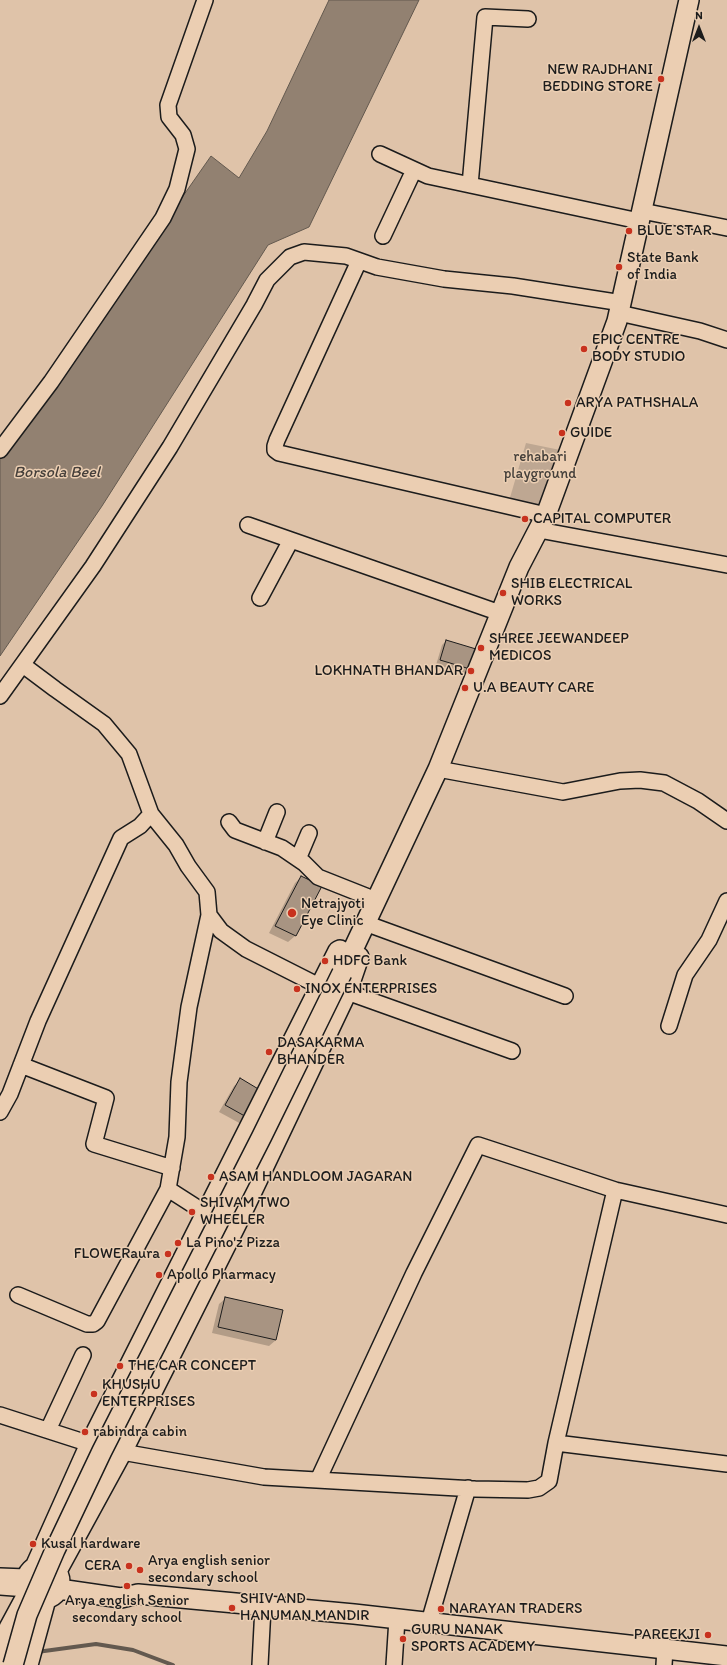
<!DOCTYPE html>
<html>
<head>
<meta charset="utf-8">
<style>
  body { margin:0 }
  #map { position:relative; width:727px; height:1665px; overflow:hidden; background:#dfc3a9; font-family:Itim,sans-serif }
  canvas { display:block }
  .north { position:absolute; left:679px; top:8px; width:40px; height:40px; -webkit-text-stroke:3px #ebceb2; paint-order:stroke; rotate:0deg; font-size:11px; font-weight:700; line-height:16px; text-align:center; color:#1c1c1c }
  .north::after { content:''; display:block; margin:auto; width:14px; height:18px; background:#1c1c1c; clip-path:polygon(50% 0,100% 100%,50% 72%,0 100%) }
</style>
</head>
<body>
<div id="map">
<canvas width="727" height="1665"></canvas>
<div class="north">N</div>
</div>
<script>
const g = document.querySelector('canvas').getContext('2d');
g.lineJoin = 'round';
function fill(path, color) { g.fillStyle = color; g.fill(path, 'evenodd'); }
const shape = rows => new Path2D(rows.map(r => 'M' + r).join(''));
function strokePath(path, color, width, dash) { g.strokeStyle = color; g.lineWidth = width; g.lineCap = dash ? 'butt' : 'round'; g.setLineDash(dash || []); g.stroke(path); }
function drawText(font, color, halo, rows, align = 'center') {
  g.font = font + ' Itim,sans-serif'; g.lineWidth = 3; g.setLineDash([]); g.textBaseline = 'middle'; g.strokeStyle = halo; g.fillStyle = color; for (const [text, x, y, turn = 0] of rows) {
    g.save(); g.translate(x, y); g.rotate((+turn || 0) * Math.PI / 180); g.textAlign = isNaN(turn) ? turn : align; if (halo) g.strokeText(text, 0, 0); g.fillText(text, 0, 0); g.restore();
  }
}
fill(shape([
  [526,443,565,451,545,510,509,501]
]), '#bea792');
const water = shape([
  [329,0,419,0,309,227,268,245,102,506,0,656,0,458,211,156,239,178,267,131,329,0]
]);
fill(water, '#928171');
strokePath(water, '#63594f', 1);
fill(shape([
  [446,641,469,669,465,673,436,665,442,645],
  [301,877,320,886,295,936,288,942,269,933,295,883],
  [241,1080,264,1093,243,1125,219,1112,234,1086],
  [226,1298,276,1340,269,1346,212,1333,219,1304]
]), '#0003');
strokePath(shape([
  [37,1652,96,1644,133,1650,173,1665]
]), '#63594f', 4);
const building = shape([
  [446,640,476,649,470,669,440,660,446,640],
  [301,876,322,886,296,936,275,926,301,876],
  [240,1078,265,1093,250,1119,225,1105,240,1078],
  [225,1297,283,1310,276,1340,218,1327,225,1297]
]);
fill(building, '#a89482');
strokePath(building, '#1c1c1c', 1);
const minor = shape([
  [380,154,428,176,639,221],
  [470,185,485,17,528,19],
  [642,211,727,228],
  [383,236,414,170],
  [359,261,277,440,275,446,275,450,279,453,546,515],
  [619,313,700,331,727,340],
  [0,450,51,382,163,218,177,189,187,149,183,135,169,117,168,105,205,0],
  [248,525,500,613],
  [539,530,727,565],
  [260,598,291,540],
  [23,665,55,689,104,724,129,754,151,814],
  [0,696,93,566,170,447,254,305,267,280,290,257,304,252,346,256,377,267,444,279,513,286,622,303],
  [438,769,563,792,620,781,640,780,664,783,698,801,727,821],
  [229,822,235,830,282,848,304,863,318,877,376,900],
  [265,842,277,812],
  [298,859,309,833],
  [365,923,565,996],
  [347,992,512,1051],
  [669,1026,685,975,709,940,727,901],
  [21,1065,106,1098,94,1144,172,1168],
  [0,1112,10,1094,38,1021,121,838,140,826,151,814,176,845,188,866,207,892,209,915,221,931,246,949,321,987],
  [168,1189,177,1137,179,1082,189,1007,209,915],
  [18,1295,87,1324,93,1324,97,1321,168,1189,207,1214],
  [0,1415,90,1444],
  [48,1430,83,1355],
  [556,1443,727,1464],
  [122,1452,264,1477,475,1489,528,1490,539,1488,549,1481,556,1443,615,1190,727,1215],
  [318,1480,414,1273,478,1145,615,1190],
  [0,1576,26,1577],
  [0,1587,27,1589],
  [429,1622,468,1488],
  [260,1665,263,1607],
  [394,1665,397,1619],
  [664,1665,665,1649]
]);
const major = shape([
  [342,973,438,769,519,567,546,515,617,321,689,0],
  '26 1582a17 17 0 1 1 34 0a17 17 0 1 1-34 0Z',
  [35,1567,90,1444,338,951,340,950],
  [57,1571,122,1452,237,1223,347,992,359,957],
  [59,1589,121,1598,138,1594,354,1614,727,1656],
  [0,1665,9,1628,29,1591],
  [28,1665,46,1599]
]);
strokePath(minor, '#1c1c1c', 18);
strokePath(major, '#1c1c1c', 22);
strokePath(minor, '#ebceb2', 15);
strokePath(major, '#ebceb2', 19);
const majorBridge = shape([
  [13,1665,27,1615,55,1550,102,1451,262,1136,342,973]
]);
strokePath(majorBridge, '#1c1c1c', 22, []);
strokePath(majorBridge, '#ebceb2', 19);
for (const [x, y, r, color] of [
  [661,79,4,"#c8321e"],
  [629,231,4,"#c8321e"],
  [619,267,4,"#c8321e"],
  [584,349,4,"#c8321e"],
  [568,403,4,"#c8321e"],
  [562,433,4,"#c8321e"],
  [525,519,4,"#c8321e"],
  [503,593,4,"#c8321e"],
  [481,648,4,"#c8321e"],
  [471,671,4,"#c8321e"],
  [465,688,4,"#c8321e"],
  [292,913,5,"#c8321e"],
  [325,961,4,"#c8321e"],
  [297,989,4,"#c8321e"],
  [269,1052,4,"#c8321e"],
  [211,1177,4,"#c8321e"],
  [192,1212,4,"#c8321e"],
  [178,1243,4,"#c8321e"],
  [168,1254,4,"#c8321e"],
  [159,1275,4,"#c8321e"],
  [120,1366,4,"#c8321e"],
  [94,1394,4,"#c8321e"],
  [85,1432,4,"#c8321e"],
  [33,1544,4,"#c8321e"],
  [129,1566,4,"#c8321e"],
  [140,1570,4,"#c8321e"],
  [127,1586,4,"#c8321e"],
  [232,1608,4,"#c8321e"],
  [441,1609,4,"#c8321e"],
  [708,1635,4,"#c8321e"],
  [403,1639,4,"#c8321e"]
]) { const dot = new Path2D(); dot.arc(x, y, r, 0, 2 * Math.PI); g.fillStyle = color; g.fill(dot); strokePath(dot, '#ebceb2', 1.5); }
drawText('15px', '#1c1c1c', '#ebceb2', [
  ["NEW RAJDHANI",653,70,"right"],
  ["BEDDING STORE",653,87,"right"],
  ["BLUE STAR",637,231],
  ["State Bank",627,258],
  ["of India",627,275],
  ["EPIC CENTRE",592,340],
  ["BODY STUDIO",592,357],
  ["ARYA PATHSHALA",576,403],
  ["GUIDE",570,433],
  ["CAPITAL COMPUTER",533,519],
  ["SHIB ELECTRICAL",511,584],
  ["WORKS",511,601],
  ["SHREE JEEWANDEEP",489,639],
  ["MEDICOS",489,656],
  ["LOKHNATH BHANDAR",463,671,"right"],
  ["U.A BEAUTY CARE",473,688],
  ["Netrajyoti",301,904],
  ["Eye Clinic",301,921],
  ["HDFC Bank",333,961],
  ["INOX ENTERPRISES",305,989],
  ["DASAKARMA",277,1043],
  ["BHANDER",277,1060],
  ["ASAM HANDLOOM JAGARAN",219,1177],
  ["SHIVAM TWO",200,1203],
  ["WHEELER",200,1220],
  ["La Pino'z Pizza",186,1243],
  ["FLOWERaura",160,1254,"right"],
  ["Apollo Pharmacy",167,1275],
  ["THE CAR CONCEPT",128,1366],
  ["KHUSHU",102,1385],
  ["ENTERPRISES",102,1402],
  ["rabindra cabin",93,1432],
  ["Kusal hardware",41,1544],
  ["Arya english senior",148,1561],
  ["secondary school",148,1578],
  ["CERA",121,1566,"right"],
  ["SHIV AND",240,1599],
  ["HANUMAN MANDIR",240,1616],
  ["Arya english Senior",127,1601,"center"],
  ["secondary school",127,1618,"center"],
  ["NARAYAN TRADERS",449,1609],
  ["GURU NANAK",411,1630],
  ["SPORTS ACADEMY",411,1647],
  ["PAREEKJI",700,1635,"right"]
], 'left');
drawText('15px', '#443f3a', '#ebceb2', [
  ["rehabari",540,457],
  ["playground",540,474]
]);
drawText('italic 16px', '#453f3a', '#ebceb2', [
  ["Borsola Beel",57,473]
]);
</script>
</body>
</html>
